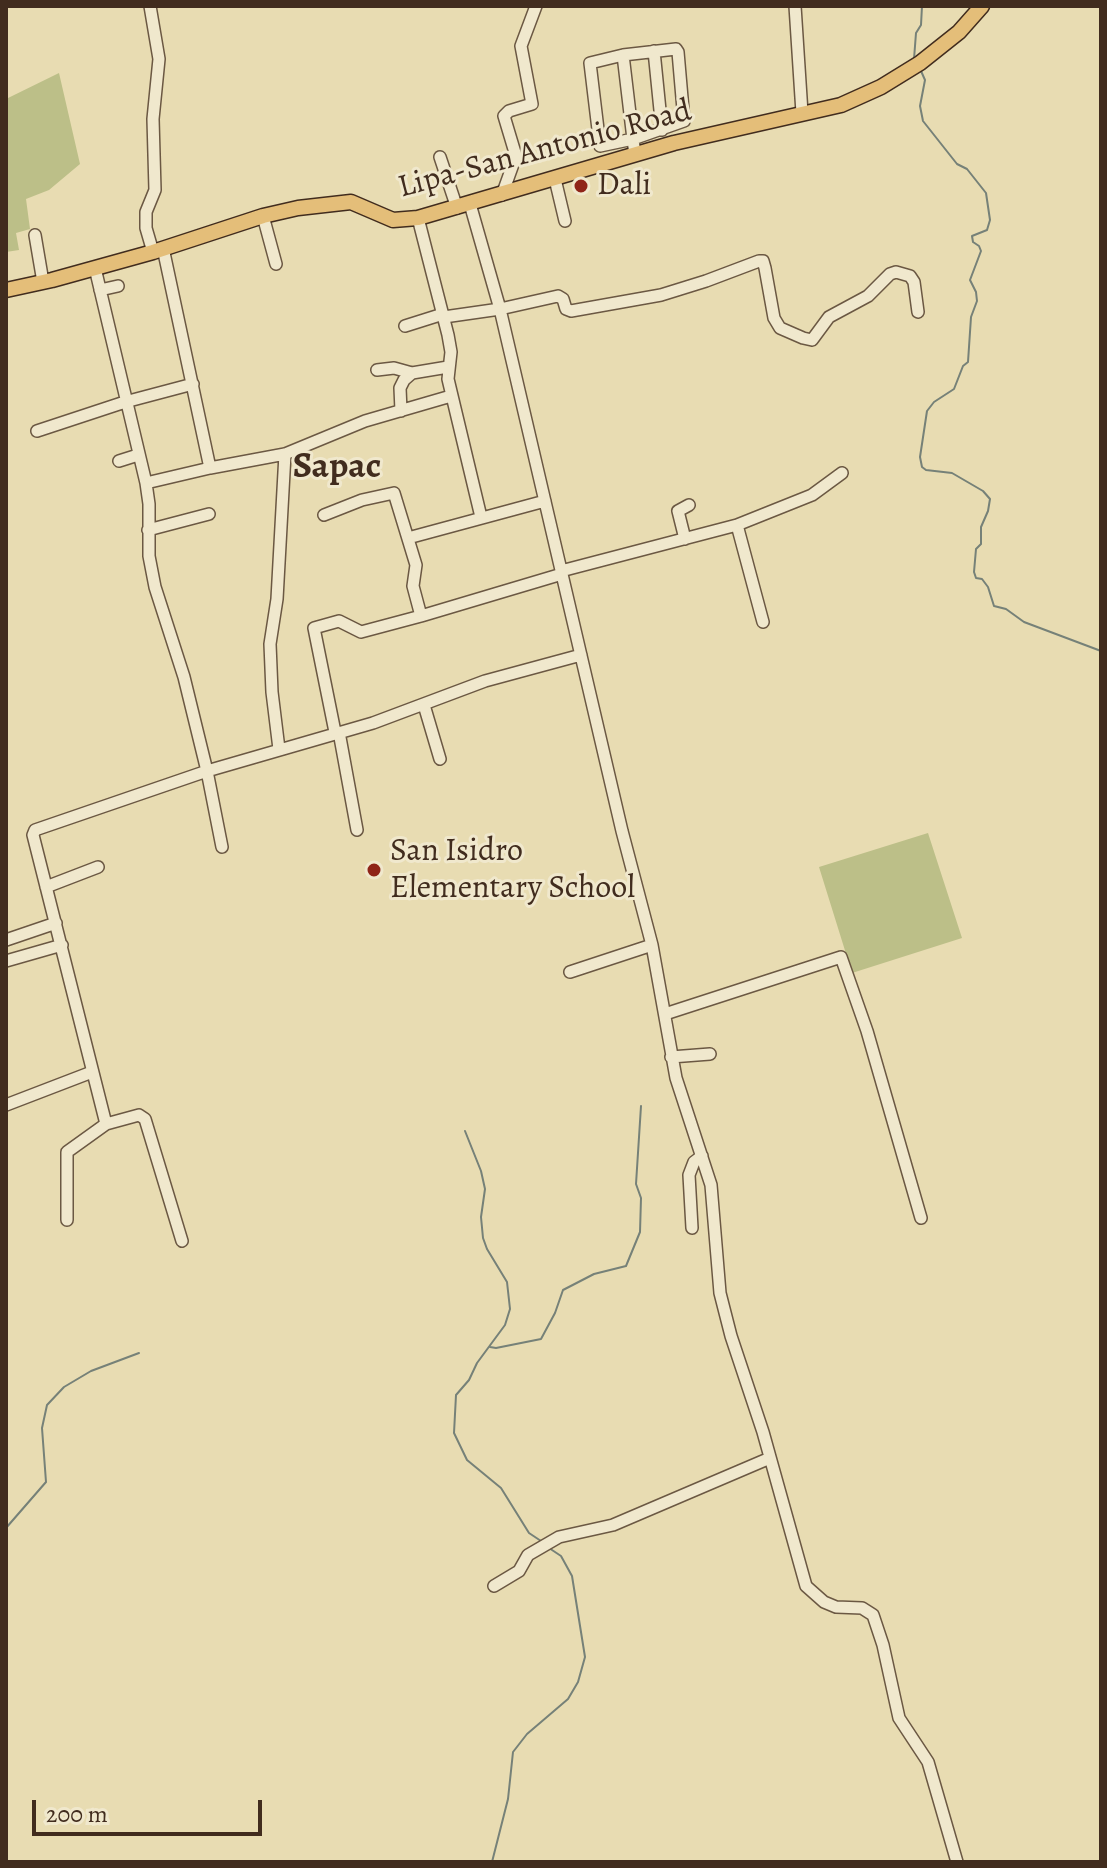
<!DOCTYPE html>
<html>
<head>
<meta charset="utf-8">
<style>
  body { margin:0 }
  #map { position:relative; width:1107px; height:1868px; overflow:hidden; background:#e8dcb2; font-family:Alegreya,serif }
  canvas { display:block }
  .frame { position:absolute; inset:0; border:8px solid #412c1e; pointer-events:none }
  .scale { position:absolute; left:32px; top:1800px; width:230px; height:36px; box-sizing:border-box; border:4px solid #412c1e; border-top:0; padding-left:10px; font-size:24px; line-height:28px; white-space:nowrap; color:#412c1e; -webkit-text-stroke:6px #f0e8cd; paint-order:stroke }
</style>
</head>
<body>
<div id="map">
<canvas width="1107" height="1868"></canvas>
<div class="frame"></div>
<div class="scale">200 m</div>
</div>
<script>
const g = document.querySelector('canvas').getContext('2d');
g.lineJoin = 'round';
function fill(path, color) { g.fillStyle = color; g.fill(path, 'evenodd'); }
const shape = rows => new Path2D(rows.map(r => 'M' + r).join(''));
function strokePath(path, color, width, dash) { g.strokeStyle = color; g.lineWidth = width; g.lineCap = dash ? 'butt' : 'round'; g.setLineDash(dash || []); g.stroke(path); }
function drawText(font, color, halo, rows, align = 'center') {
  g.font = font + ' Alegreya,serif'; g.lineWidth = 6; g.setLineDash([]); g.textBaseline = 'middle'; g.strokeStyle = halo; g.fillStyle = color; for (const [text, x, y, turn = 0] of rows) {
    g.save(); g.translate(x, y); g.rotate((+turn || 0) * Math.PI / 180); g.textAlign = isNaN(turn) ? turn : align; if (halo) g.strokeText(text, 0, 0); g.fillText(text, 0, 0); g.restore();
  }
}
fill(shape([
  [59,73,80,164,49,190,26,199,30,229,16,233,19,250,6,252,6,99],
  [928,833,962,938,852,973,819,867]
]), '#bcbf88');
strokePath(shape([
  [914,59,916,33,921,25,922,6],
  [921,71,925,80,920,106,923,121,957,164,967,169,986,193,990,220,987,230,972,236,973,242,979,246,981,251,970,280,976,292,977,301,971,317,968,362,963,366,954,389,934,402,927,411,920,457,922,467,926,470,952,473,983,491,990,499,988,511,981,527,981,544,976,549,974,572,976,578,982,579,988,587,994,606,1006,609,1024,622,1101,651],
  [465,1131,481,1171,485,1189,481,1217,483,1238,487,1249,507,1282,510,1309,505,1325,477,1363,469,1380,456,1395,454,1433,467,1460,501,1488,529,1533,541,1541],
  [490,1347,496,1348,541,1339,555,1313,563,1290,594,1274,626,1266,640,1232,641,1198,636,1184,641,1106],
  [6,1528,46,1482,42,1428,47,1405,64,1387,91,1371,139,1353],
  [492,1862,508,1799,513,1752,527,1734,568,1699,578,1682,585,1657,572,1576,561,1556,549,1548]
]), '#768178', 2);
const minor = shape([
  [150,6,159,59,153,119,155,190,146,212,146,228,153,252],
  [795,6,802,113],
  [654,51,662,130],
  [623,55,676,49,678,52,684,121,633,139,600,146,590,63,623,55,633,139,635,155],
  [440,157,457,208],
  [555,179,565,221],
  [502,195,516,156,504,116,509,111,532,104,521,46,536,6],
  [470,204,500,309,622,831,652,945,676,1078,711,1185,720,1293,731,1336,763,1432,806,1586,824,1602,836,1607,862,1608,873,1615,883,1645,899,1718,928,1762,957,1862],
  [263,216,276,264],
  [418,218,448,335,451,352,448,379,481,517],
  [35,235,43,282],
  [163,248,210,468,285,454,365,421,451,396],
  [95,268,146,483,149,504,149,556,155,587,184,677,207,771,222,847],
  [100,290,118,286],
  [444,317,500,309,558,296,563,299,566,309,571,311,661,295,706,281,759,261,763,261,765,268,774,318,780,328,803,338,812,340,829,317,868,296,890,274,896,272,910,276,914,282,918,312],
  [405,326,443,314],
  [377,370,394,368,412,373],
  [401,411,400,388,404,380,412,373,448,367],
  [37,431,125,402,193,384],
  [119,461,138,455],
  [146,483,210,468],
  [324,515,362,500,394,493,416,565,413,586,421,616,562,574],
  [737,525,763,622],
  [148,530,209,514],
  [408,538,545,501],
  [685,539,678,511,689,505],
  [561,571,737,525,812,495,842,473],
  [424,705,440,759],
  [335,732,314,628,339,621,361,632,421,616],
  [339,732,357,830],
  [279,749,272,692,270,644,277,599,285,454],
  [46,887,98,867],
  [6,940,56,923],
  [6,961,62,945],
  [570,972,652,945],
  [665,1014,841,957,867,1031,921,1218],
  [671,1057,710,1054],
  [6,1105,92,1072],
  [106,1124,33,835,35,830,207,771,373,723,485,681,581,655],
  [67,1220,67,1152,106,1124,139,1115,145,1119,182,1241],
  [692,1228,689,1175,694,1162,702,1156],
  [494,1586,519,1571,528,1555,559,1537,613,1525,770,1458]
]);
const major = shape([
  [6,290,52,280,153,252,263,216,298,208,351,202,393,220,418,218,674,143,841,105,881,87,920,63,959,32,982,6]
]);
strokePath(minor, '#6b5843', 14);
strokePath(major, '#412c1e', 17);
strokePath(minor, '#f0e8cd', 11);
strokePath(major, '#e4be79', 14);
for (const [x, y, r, color] of [
  [581,186,8,"#8f2418"],
  [374,870,8,"#8f2418"]
]) { const dot = new Path2D(); dot.arc(x, y, r, 0, 2 * Math.PI); g.fillStyle = color; g.fill(dot); strokePath(dot, '#f0e8cd', 3); }
drawText('32px', '#412c1e', '#f0e8cd', [
  ["Lipa-San Antonio Road",545,150,-15]
]);
drawText('32px', '#412c1e', '#f0e8cd', [
  ["Dali",597,186],
  ["San Isidro",390,852],
  ["Elementary School",390,889]
], 'left');
drawText('bold 36px', '#412c1e', '#f0e8cd', [
  ["Sapac",337,468]
]);
</script>
</body>
</html>
